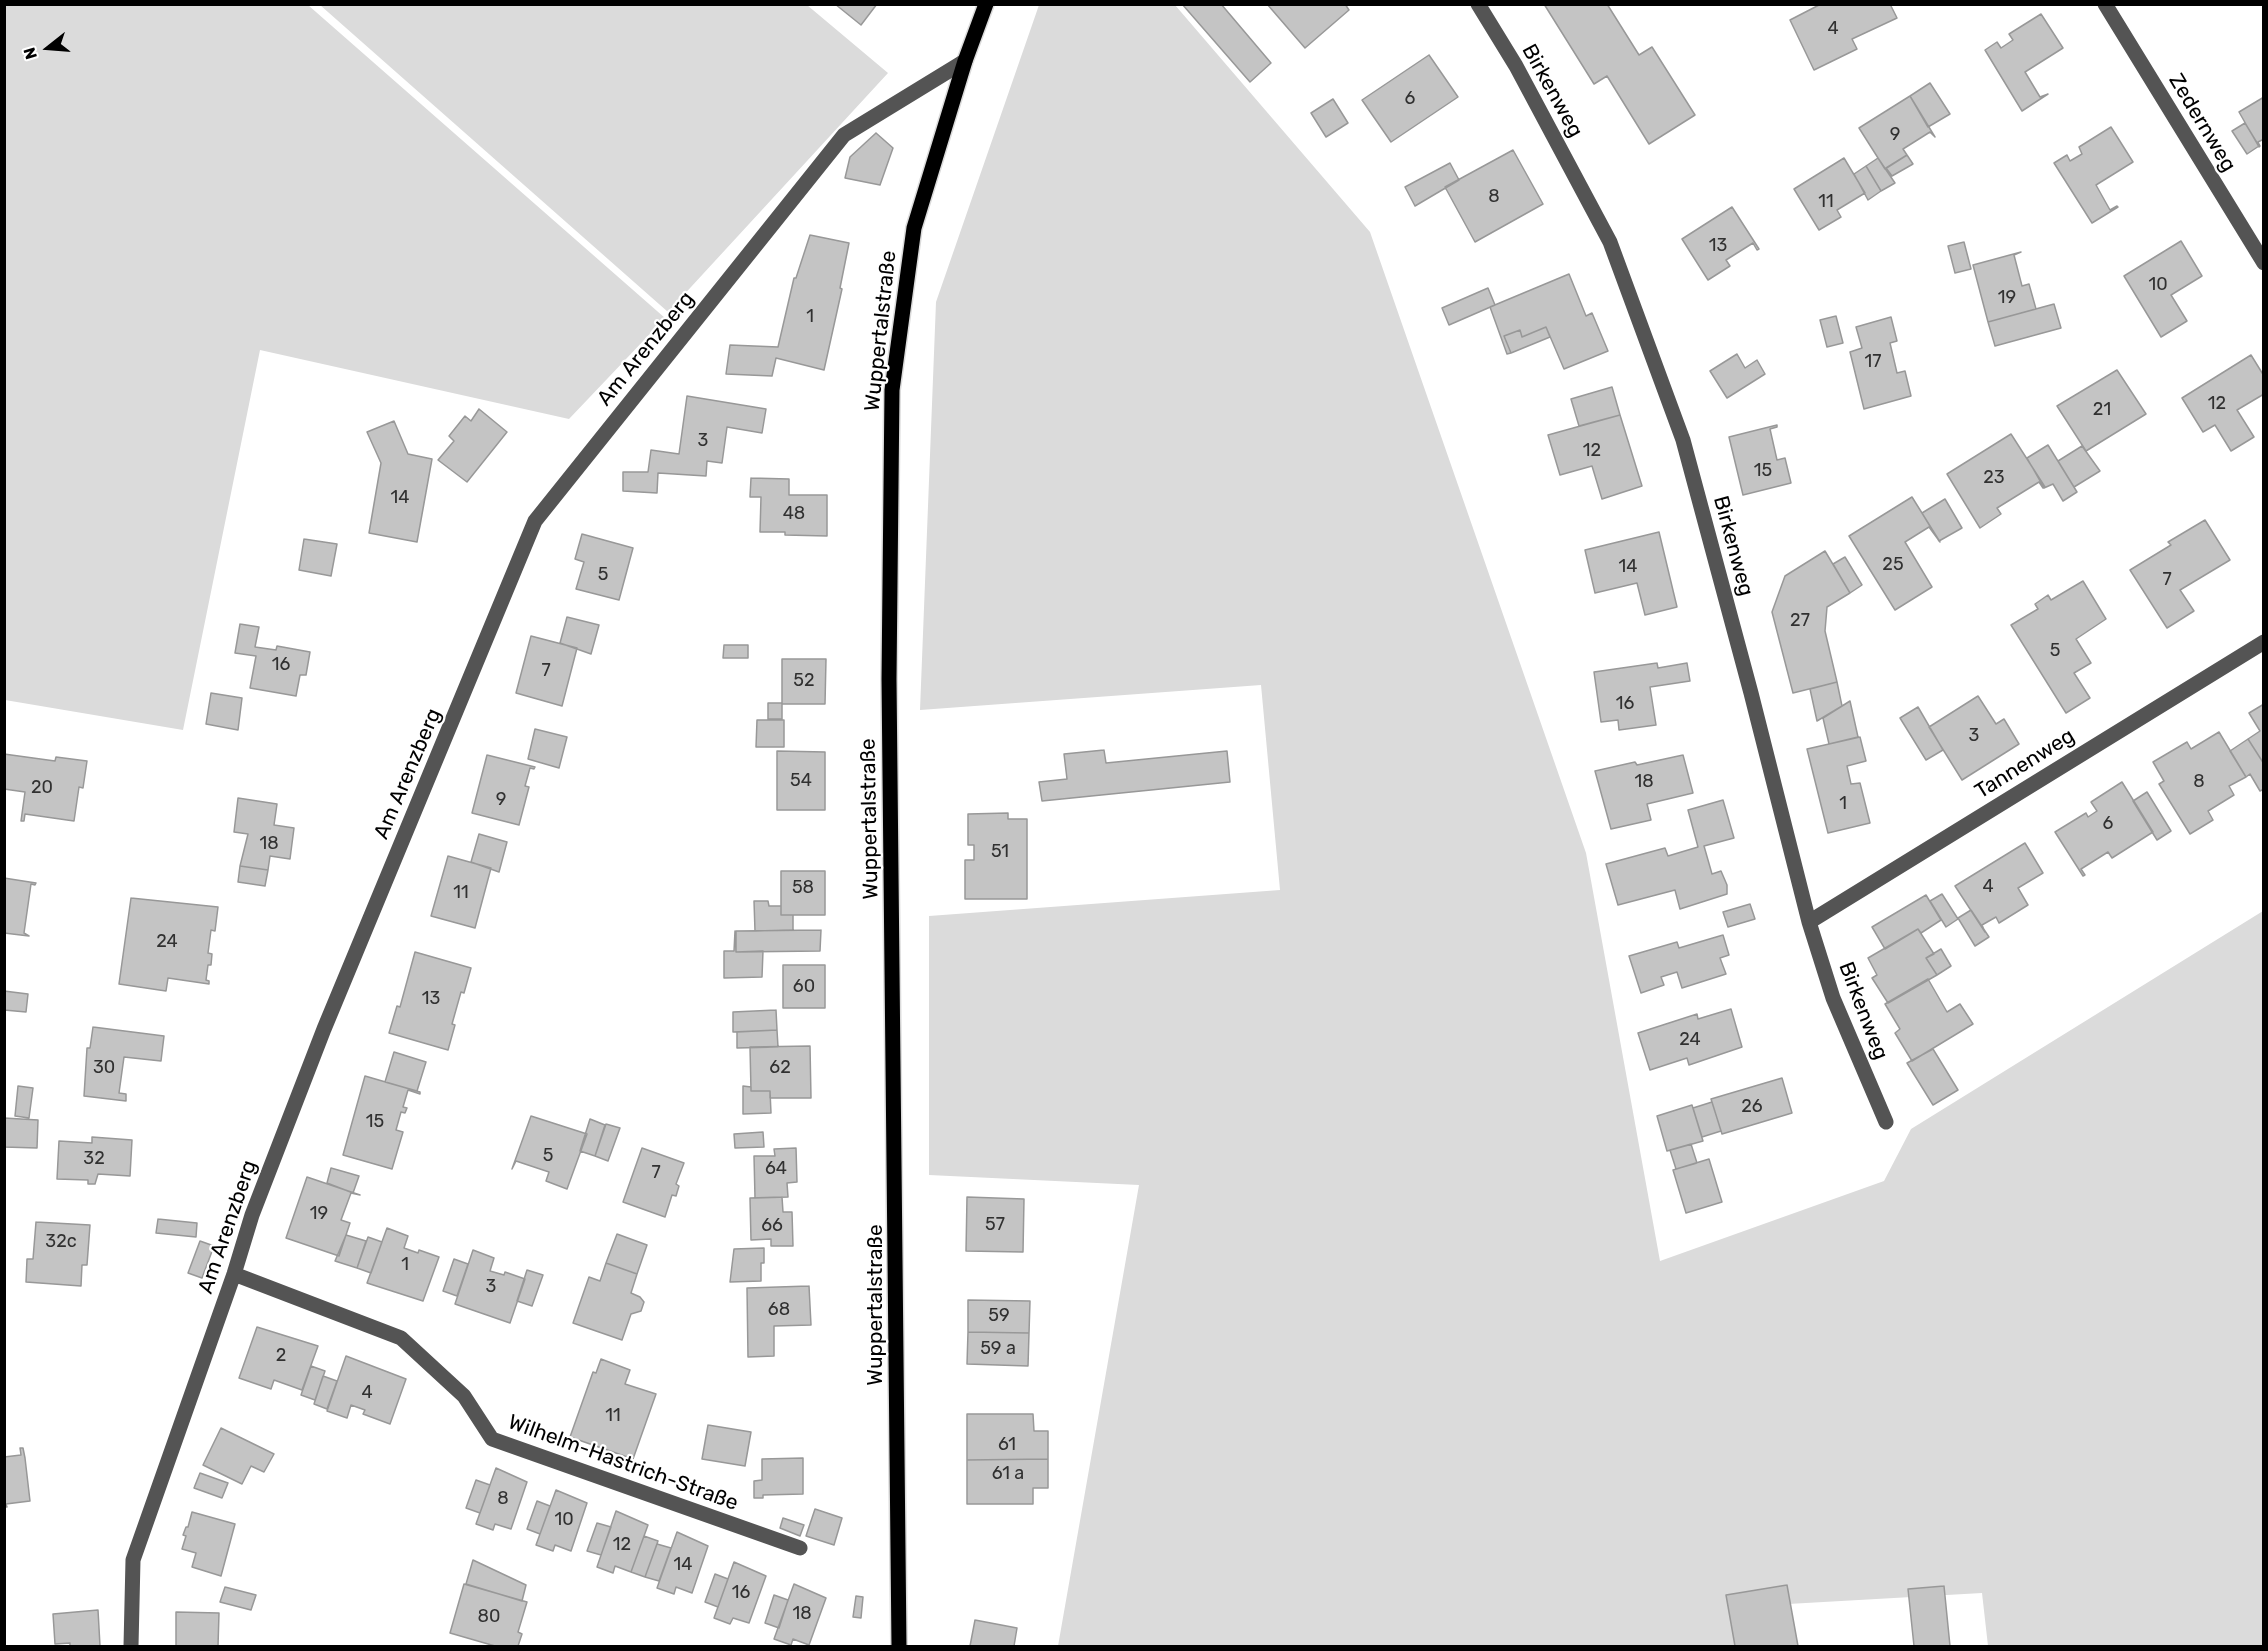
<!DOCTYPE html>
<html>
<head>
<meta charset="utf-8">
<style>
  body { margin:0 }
  #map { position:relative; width:2268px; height:1651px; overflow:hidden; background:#fff; font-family:Rubik,sans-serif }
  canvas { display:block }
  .frame { position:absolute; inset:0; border:6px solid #000; pointer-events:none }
  .north { position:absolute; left:18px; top:18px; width:60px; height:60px; -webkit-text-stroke:4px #fff; paint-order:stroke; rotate:253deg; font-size:16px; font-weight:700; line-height:24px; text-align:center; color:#000 }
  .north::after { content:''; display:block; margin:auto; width:21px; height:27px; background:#000; clip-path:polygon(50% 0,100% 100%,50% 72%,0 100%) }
</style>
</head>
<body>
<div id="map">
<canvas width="2268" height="1651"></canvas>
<div class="frame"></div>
<div class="north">N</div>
</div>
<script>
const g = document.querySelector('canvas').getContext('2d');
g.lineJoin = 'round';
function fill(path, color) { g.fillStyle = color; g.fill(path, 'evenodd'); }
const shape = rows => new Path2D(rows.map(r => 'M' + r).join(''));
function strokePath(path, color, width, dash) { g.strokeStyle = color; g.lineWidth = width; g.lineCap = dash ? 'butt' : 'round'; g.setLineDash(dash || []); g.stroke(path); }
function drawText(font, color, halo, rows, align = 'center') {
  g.font = font + ' Rubik,sans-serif'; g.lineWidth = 4.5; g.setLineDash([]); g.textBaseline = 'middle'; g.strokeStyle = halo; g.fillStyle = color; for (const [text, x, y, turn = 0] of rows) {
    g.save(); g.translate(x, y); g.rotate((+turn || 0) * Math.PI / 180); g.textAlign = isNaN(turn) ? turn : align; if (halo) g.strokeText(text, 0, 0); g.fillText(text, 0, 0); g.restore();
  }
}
fill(shape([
  [4,5,308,5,665,318,569,419,260,350,183,730,5,700],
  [320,5,807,5,888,73,668,312],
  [1039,5,1175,5,1370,232,1586,853,1660,1261,1884,1181,1911,1129,2263,911,2263,1646,1988,1646,1982,1593,1753,1606,1751,1646,1058,1646,1139,1185,929,1175,929,916,1280,890,1261,685,920,710,936,302]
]), '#dbdbdb');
const building = shape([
  [835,4,877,4,861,25,835,4],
  [1182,4,1221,4,1271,63,1250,82,1182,4],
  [1267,4,1345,4,1349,10,1305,48,1267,4],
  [1544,4,1607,4,1639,55,1652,47,1695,115,1649,144,1607,76,1594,84,1544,4],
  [1821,4,1890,4,1897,18,1852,39,1857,49,1814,70,1790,20,1821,4],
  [2041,14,2063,48,2025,72,2040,97,2048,94,2022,111,1985,50,1997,42,2001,48,2013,40,2009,34,2041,14],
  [1429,55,1458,97,1391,142,1362,100,1429,55],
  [1930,83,1950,114,1928,127,1910,96,1930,83],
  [1910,96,1935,137,1930,132,1903,149,1907,155,1885,169,1859,128,1910,96],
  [2264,97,2264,139,2258,142,2260,146,2259,147,2239,112,2264,97],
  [1333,99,1348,123,1326,137,1311,113,1333,99],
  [2245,123,2259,146,2247,154,2232,131,2245,123],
  [2111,127,2133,162,2096,185,2110,210,2117,206,2118,207,2092,223,2054,163,2067,155,2070,161,2082,154,2079,147,2111,127],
  [876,133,893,148,880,185,845,178,850,157,876,133],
  [1513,150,1543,204,1475,242,1445,187,1513,150],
  [1907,155,1913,164,1892,176,1886,168,1907,155],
  [1844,158,1865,193,1837,210,1841,217,1819,230,1794,189,1844,158],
  [1878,158,1895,183,1881,191,1866,166,1878,158],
  [1450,163,1459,180,1415,206,1405,187,1450,163],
  [1866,166,1881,191,1868,200,1854,174,1866,166],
  [1732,207,1759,249,1757,250,1753,243,1726,260,1730,266,1708,280,1682,239,1732,207],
  [810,235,849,243,840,288,842,289,824,370,776,358,772,376,726,374,730,345,778,347,794,278,796,278,810,235],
  [2181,241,2202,276,2171,295,2187,321,2161,337,2124,276,2181,241],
  [1964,242,1971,269,1955,273,1948,246,1964,242],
  [2021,252,2014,255,2022,286,2029,284,2036,309,1988,322,1973,265,2021,252],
  [1569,274,1586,316,1592,313,1608,351,1564,369,1546,327,1522,337,1520,330,1504,336,1511,353,1507,354,1490,307,1569,274],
  [1488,288,1495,305,1449,325,1442,308,1488,288],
  [2054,304,2061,328,1995,346,1988,322,2054,304],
  [1836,316,1843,343,1827,347,1820,320,1836,316],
  [1891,317,1897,341,1890,343,1897,373,1905,371,1911,396,1864,409,1850,352,1862,348,1856,327,1891,317],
  [1546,327,1550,337,1511,353,1504,336,1520,330,1522,337,1546,327],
  [1737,354,1745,368,1757,360,1765,374,1727,398,1710,371,1737,354],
  [2251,355,2264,376,2264,394,2237,410,2254,437,2231,451,2215,425,2203,432,2182,398,2251,355],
  [2117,370,2146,414,2086,451,2057,406,2117,370],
  [1612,387,1620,415,1579,426,1571,399,1612,387],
  [687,396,766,409,762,433,727,427,722,463,707,461,706,476,658,473,657,493,623,491,623,472,648,472,651,450,679,454,687,396],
  [479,409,507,432,467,482,438,460,454,441,449,436,465,416,471,421,479,409],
  [1620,415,1642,486,1602,499,1592,466,1560,475,1548,435,1620,415],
  [394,421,408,454,432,459,417,542,369,533,381,463,367,432,394,421],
  [1777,425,1777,427,1770,429,1777,460,1785,458,1791,483,1743,495,1729,437,1777,425],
  [2011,434,2045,487,2043,488,2039,482,1997,508,2001,514,1980,528,1947,474,2011,434],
  [2048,445,2077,492,2063,501,2053,484,2044,488,2027,458,2048,445],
  [2082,446,2100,471,2074,487,2058,461,2082,446],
  [751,478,789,479,789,495,827,495,827,536,785,535,785,532,760,532,761,497,750,497,751,478],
  [1912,497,1940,542,1929,527,1905,542,1932,587,1895,610,1849,536,1912,497],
  [1945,499,1962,528,1939,541,1922,513,1945,499],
  [2205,520,2230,560,2180,590,2194,611,2167,628,2130,570,2171,545,2168,542,2205,520],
  [1659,532,1677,607,1645,615,1637,583,1595,593,1585,550,1659,532],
  [582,534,633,548,619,600,576,589,584,562,575,559,582,534],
  [304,539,337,544,331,576,299,570,304,539],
  [1825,551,1850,593,1827,607,1825,631,1837,682,1793,693,1772,612,1785,576,1825,551],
  [1845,557,1862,585,1850,593,1833,564,1845,557],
  [2083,581,2106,619,2076,639,2091,663,2074,673,2090,698,2066,713,2011,625,2038,609,2035,604,2048,595,2051,600,2083,581],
  [567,617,599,625,591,654,560,643,567,617],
  [240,624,259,627,255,647,276,650,277,646,310,652,306,675,300,675,296,696,250,688,256,656,235,653,240,624],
  [531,636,577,648,562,706,516,693,531,636],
  [724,645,748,645,748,658,723,658,724,645],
  [782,659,826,659,825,704,782,704,782,659],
  [1657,663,1658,668,1687,663,1690,681,1650,687,1656,725,1619,730,1618,720,1601,722,1594,672,1657,663],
  [1837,682,1842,706,1817,721,1810,689,1837,682],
  [211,693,242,698,238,730,206,724,211,693],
  [1978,696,1996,724,2004,719,2019,744,1962,780,1929,727,1978,696],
  [1850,701,1858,737,1829,744,1823,718,1850,701],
  [768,703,782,703,782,719,768,719,768,703],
  [2264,704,2264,764,2248,739,2260,731,2249,713,2264,704],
  [1918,707,1943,750,1926,760,1900,718,1918,707],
  [757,720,784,720,784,747,756,747,757,720],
  [535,729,567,737,559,768,528,759,535,729],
  [2219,732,2246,777,2229,786,2234,795,2208,811,2213,820,2190,834,2159,784,2164,781,2153,762,2187,742,2191,749,2219,732],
  [1860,737,1866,761,1847,766,1851,784,1860,783,1870,823,1828,833,1807,749,1860,737],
  [2248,739,2264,764,2264,789,2260,791,2250,774,2246,777,2230,751,2248,739],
  [1104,750,1106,763,1227,751,1230,782,1042,801,1039,782,1067,779,1064,754,1104,750],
  [777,751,825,752,825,810,777,810,777,751],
  [4,754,55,761,56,757,87,761,83,788,79,787,74,821,25,814,24,821,21,821,25,792,4,789,4,754],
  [487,755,535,767,534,769,530,768,525,786,529,787,519,825,472,813,487,755],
  [1683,755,1693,793,1647,804,1651,820,1611,829,1595,771,1635,762,1637,765,1683,755],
  [2122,782,2153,832,2112,858,2108,852,2081,869,2085,875,2083,876,2055,832,2086,813,2088,817,2097,811,2091,802,2122,782],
  [2147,792,2171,831,2157,840,2133,801,2147,792],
  [238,798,277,804,274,825,294,828,290,859,270,856,268,870,240,866,248,834,234,832,238,798],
  [1723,800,1734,838,1704,846,1712,874,1721,871,1727,885,1727,894,1680,909,1675,890,1618,905,1606,864,1665,848,1668,856,1698,847,1688,810,1723,800],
  [1008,813,1008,819,1027,819,1027,899,965,899,965,860,974,860,974,845,968,845,968,814,1008,813],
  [479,834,507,842,499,872,471,862,479,834],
  [2025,843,2043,873,2018,888,2028,905,1999,923,1996,917,1982,925,1985,932,1955,886,2025,843],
  [448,856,491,868,475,928,431,916,448,856],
  [240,866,268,870,265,886,238,882,240,866],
  [781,871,825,871,825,915,781,915,781,871],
  [4,878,36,883,35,885,31,884,24,933,29,936,4,933,4,878],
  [1942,894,1958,919,1946,927,1930,901,1942,894],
  [1926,895,1941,920,1921,933,1918,929,1885,949,1872,927,1926,895],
  [131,898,218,907,215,931,211,930,208,953,212,954,211,965,208,965,206,980,209,981,209,984,168,978,166,991,119,984,131,898],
  [754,901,768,901,769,906,781,906,781,915,793,915,793,930,755,931,754,901],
  [1750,904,1755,919,1728,927,1723,912,1750,904],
  [1971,910,1989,937,1975,946,1958,918,1971,910],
  [1918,929,1934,954,1926,958,1937,975,1888,1003,1872,978,1877,975,1868,958,1918,929],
  [821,930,820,951,736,952,736,931,821,930],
  [735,931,736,952,763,951,762,977,724,978,724,951,734,951,735,931],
  [1723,935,1729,955,1720,958,1726,974,1682,988,1677,972,1661,977,1664,985,1641,993,1629,956,1677,942,1679,948,1723,935],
  [1941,949,1951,966,1937,975,1926,958,1941,949],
  [415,952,471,968,464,993,461,992,452,1024,455,1025,448,1050,389,1033,397,1006,400,1007,415,952],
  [783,965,825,965,825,1008,783,1008,783,965],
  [1928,979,1947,1012,1960,1004,1973,1024,1912,1061,1895,1033,1900,1029,1885,1004,1928,979],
  [4,991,28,994,26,1012,4,1010,4,991],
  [1731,1009,1742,1047,1689,1065,1687,1058,1650,1070,1638,1033,1697,1014,1698,1019,1731,1009],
  [776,1010,777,1030,733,1032,733,1012,776,1010],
  [93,1027,164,1036,161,1061,124,1057,119,1093,126,1094,126,1101,84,1096,87,1048,90,1048,93,1027],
  [777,1030,778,1047,737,1048,737,1032,777,1030],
  [810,1046,811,1098,770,1098,770,1091,751,1091,750,1047,810,1046],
  [1933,1049,1958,1090,1933,1105,1907,1063,1933,1049],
  [394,1052,426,1062,417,1091,385,1082,394,1052],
  [365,1076,420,1092,420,1094,408,1090,403,1107,407,1108,405,1113,401,1112,396,1130,403,1132,392,1169,343,1155,365,1076],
  [1782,1078,1792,1113,1722,1134,1711,1099,1782,1078],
  [18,1086,33,1088,29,1118,15,1116,18,1086],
  [743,1086,751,1087,751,1091,770,1091,771,1113,743,1114,743,1086],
  [1712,1102,1721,1131,1702,1137,1693,1108,1712,1102],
  [1692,1105,1703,1141,1667,1151,1657,1116,1692,1105],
  [531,1116,587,1134,567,1189,546,1181,549,1172,516,1161,512,1169,531,1116],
  [4,1118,38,1120,37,1148,4,1147,4,1118],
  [590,1119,605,1125,595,1156,580,1151,590,1119],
  [606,1124,620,1128,608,1161,595,1156,606,1124],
  [763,1132,764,1147,735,1148,734,1134,763,1132],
  [92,1137,132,1140,130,1176,98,1174,95,1184,88,1184,88,1180,57,1179,59,1141,92,1143,92,1137],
  [1691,1144,1697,1163,1676,1169,1670,1150,1691,1144],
  [642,1148,684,1163,676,1184,679,1186,676,1196,672,1195,665,1217,623,1202,642,1148],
  [796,1148,797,1182,787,1183,788,1197,755,1198,754,1156,775,1156,774,1149,796,1148],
  [1709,1159,1722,1202,1686,1213,1673,1170,1709,1159],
  [331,1168,359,1176,353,1193,327,1183,331,1168],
  [307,1177,360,1195,351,1193,341,1220,350,1223,339,1256,286,1238,307,1177],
  [782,1197,783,1212,792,1212,793,1246,771,1246,771,1239,751,1240,750,1198,782,1197],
  [967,1197,1024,1199,1023,1252,966,1251,967,1197],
  [158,1219,197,1223,196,1237,156,1233,158,1219],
  [36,1222,90,1225,87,1265,82,1265,81,1286,26,1282,27,1259,33,1259,36,1222],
  [387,1228,408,1236,404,1248,418,1253,419,1250,439,1257,423,1301,367,1283,387,1228],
  [617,1234,647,1245,637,1274,606,1263,617,1234],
  [346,1235,366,1241,357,1268,335,1261,346,1235],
  [368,1237,382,1242,371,1273,357,1268,368,1237],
  [200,1241,214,1246,202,1278,188,1273,200,1241],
  [764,1248,764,1263,761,1263,761,1281,730,1282,734,1249,764,1248],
  [473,1250,494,1258,490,1271,504,1275,505,1272,525,1279,510,1323,455,1304,473,1250],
  [454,1259,468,1264,457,1296,443,1291,454,1259],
  [606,1263,637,1274,631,1293,640,1297,644,1302,641,1311,631,1314,622,1340,573,1323,589,1277,600,1281,606,1263],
  [527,1270,543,1275,532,1306,517,1301,527,1270],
  [809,1286,811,1325,774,1326,774,1356,748,1357,747,1288,809,1286],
  [968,1300,1030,1301,1029,1333,968,1332,968,1300],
  [257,1327,318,1346,302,1390,274,1380,271,1389,239,1378,257,1327],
  [968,1332,1029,1333,1028,1366,967,1364,968,1332],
  [346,1356,406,1379,390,1424,363,1414,365,1410,351,1405,347,1418,327,1411,346,1356],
  [601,1359,630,1370,625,1384,656,1394,633,1459,570,1437,593,1372,596,1373,601,1359],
  [311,1366,325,1371,315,1400,301,1395,311,1366],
  [323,1376,337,1381,327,1409,314,1404,323,1376],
  [967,1414,1033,1414,1034,1431,1048,1431,1048,1459,967,1460,967,1414],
  [708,1425,751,1432,745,1466,702,1459,708,1425],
  [221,1428,274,1454,264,1472,251,1466,242,1484,203,1465,221,1428],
  [20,1448,23,1448,25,1458,30,1501,6,1504,7,1507,4,1507,4,1457,21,1455,20,1448],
  [803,1458,803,1494,763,1495,763,1498,754,1498,754,1481,762,1480,762,1459,803,1458],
  [1048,1459,1048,1488,1033,1488,1033,1504,967,1504,967,1460,1048,1459],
  [496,1468,527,1482,511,1529,495,1524,493,1530,476,1524,496,1468],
  [200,1473,228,1483,222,1498,194,1488,200,1473],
  [476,1480,490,1485,480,1513,466,1508,476,1480],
  [556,1490,587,1503,571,1551,555,1545,553,1551,536,1545,556,1490],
  [537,1501,550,1506,540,1534,527,1529,537,1501],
  [815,1509,842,1518,834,1545,806,1536,815,1509],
  [616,1511,648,1525,631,1572,615,1566,613,1573,597,1567,616,1511],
  [192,1512,235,1524,221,1576,192,1567,196,1553,182,1549,186,1536,183,1535,186,1527,188,1527,192,1512],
  [783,1518,804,1525,800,1536,780,1528,783,1518],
  [597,1523,611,1527,601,1555,587,1551,597,1523],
  [677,1532,708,1546,692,1593,676,1587,674,1594,657,1588,677,1532],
  [644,1536,658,1541,645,1577,631,1572,644,1536],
  [657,1544,671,1548,659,1581,645,1577,657,1544],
  [473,1560,526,1585,522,1601,466,1584,473,1560],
  [734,1562,766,1576,749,1623,733,1618,730,1624,714,1618,734,1562],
  [715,1574,728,1579,718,1607,705,1602,715,1574],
  [464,1584,527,1602,518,1632,522,1634,518,1646,495,1646,450,1633,464,1584],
  [794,1584,826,1598,809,1645,793,1639,791,1645,774,1639,794,1584],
  [1787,1585,1798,1646,1735,1646,1726,1595,1787,1585],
  [1944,1586,1950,1646,1914,1646,1908,1589,1944,1586],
  [225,1587,256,1595,251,1610,220,1602,225,1587],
  [774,1595,788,1600,779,1628,765,1623,774,1595],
  [856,1596,863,1597,861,1618,853,1617,856,1596],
  [98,1610,100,1646,70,1646,70,1643,55,1644,53,1614,98,1610],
  [176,1612,219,1613,218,1646,176,1646,176,1612],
  [975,1620,1017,1628,1014,1646,970,1646,975,1620]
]);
fill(building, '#c4c4c4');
strokePath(building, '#989898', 1.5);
const major = shape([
  [899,1646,889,679,892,390,914,228,965,61,986,4]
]);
strokePath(major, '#dbdbdb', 18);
strokePath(shape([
  [1478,4,1516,66,1610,242,1683,440,1751,693,1809,922,1833,998,1886,1122],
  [2105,4,2264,263],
  [1809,922,2264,642],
  [234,1274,401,1338,464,1396,492,1439,800,1548],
  [131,1646,133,1560,234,1274,252,1215,324,1029,535,521,844,135,965,61]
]), '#545454', 15);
strokePath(major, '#000', 15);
drawText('18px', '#313131', null, [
  ["4",1833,29],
  ["6",1410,99],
  ["9",1895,135],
  ["8",1494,197],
  ["11",1826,202],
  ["13",1718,246],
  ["10",2158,285],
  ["19",2007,298],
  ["1",810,317],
  ["17",1873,362],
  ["12",2217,404],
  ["21",2102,410],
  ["3",703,441],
  ["12",1592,451],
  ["15",1763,471],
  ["23",1994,478],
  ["14",400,498],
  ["48",794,514],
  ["25",1893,565],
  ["14",1628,567],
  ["5",603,575],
  ["7",2167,580],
  ["27",1800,621],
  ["5",2055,651],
  ["16",281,665],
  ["7",546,671],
  ["52",804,681],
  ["16",1625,704],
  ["3",1974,736],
  ["54",801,781],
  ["18",1644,782],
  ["8",2199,782],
  ["20",42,788],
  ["9",501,800],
  ["1",1843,804],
  ["6",2108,824],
  ["18",269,844],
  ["51",1000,852],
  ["4",1988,887],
  ["58",803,888],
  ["11",461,893],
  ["24",167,942],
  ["60",804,987],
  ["13",431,999],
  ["24",1690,1040],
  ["30",104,1068],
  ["62",780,1068],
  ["26",1752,1107],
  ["15",375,1122],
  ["5",548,1156],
  ["32",94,1159],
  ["64",776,1169],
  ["7",656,1173],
  ["19",319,1214],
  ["57",995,1225],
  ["66",772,1226],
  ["32c",61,1242],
  ["1",405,1265],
  ["3",491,1287],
  ["68",779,1310],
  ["59",999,1316],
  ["59 a",998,1349],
  ["2",281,1356],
  ["4",367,1393],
  ["11",613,1416],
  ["61",1007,1445],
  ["61 a",1008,1474],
  ["8",503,1499],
  ["10",564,1520],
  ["12",622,1545],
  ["14",683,1565],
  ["16",741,1593],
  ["18",802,1614],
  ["80",489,1617]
]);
drawText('21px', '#000', '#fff', [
  ["Birkenweg",1552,91,61],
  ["Zedernweg",2202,123,59],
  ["Wuppertalstraße",881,331,-84],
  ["Am Arenzberg",646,349,-51],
  ["Birkenweg",1733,546,75],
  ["Tannenweg",2025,764,-32],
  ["Am Arenzberg",408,774,-67],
  ["Wuppertalstraße",870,819,-91],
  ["Birkenweg",1863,1011,69],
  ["Am Arenzberg",228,1227,-71],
  ["Wuppertalstraße",876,1305,-90],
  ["Wilhelm-Hastrich-Straße",623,1463,20]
]);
</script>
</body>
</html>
